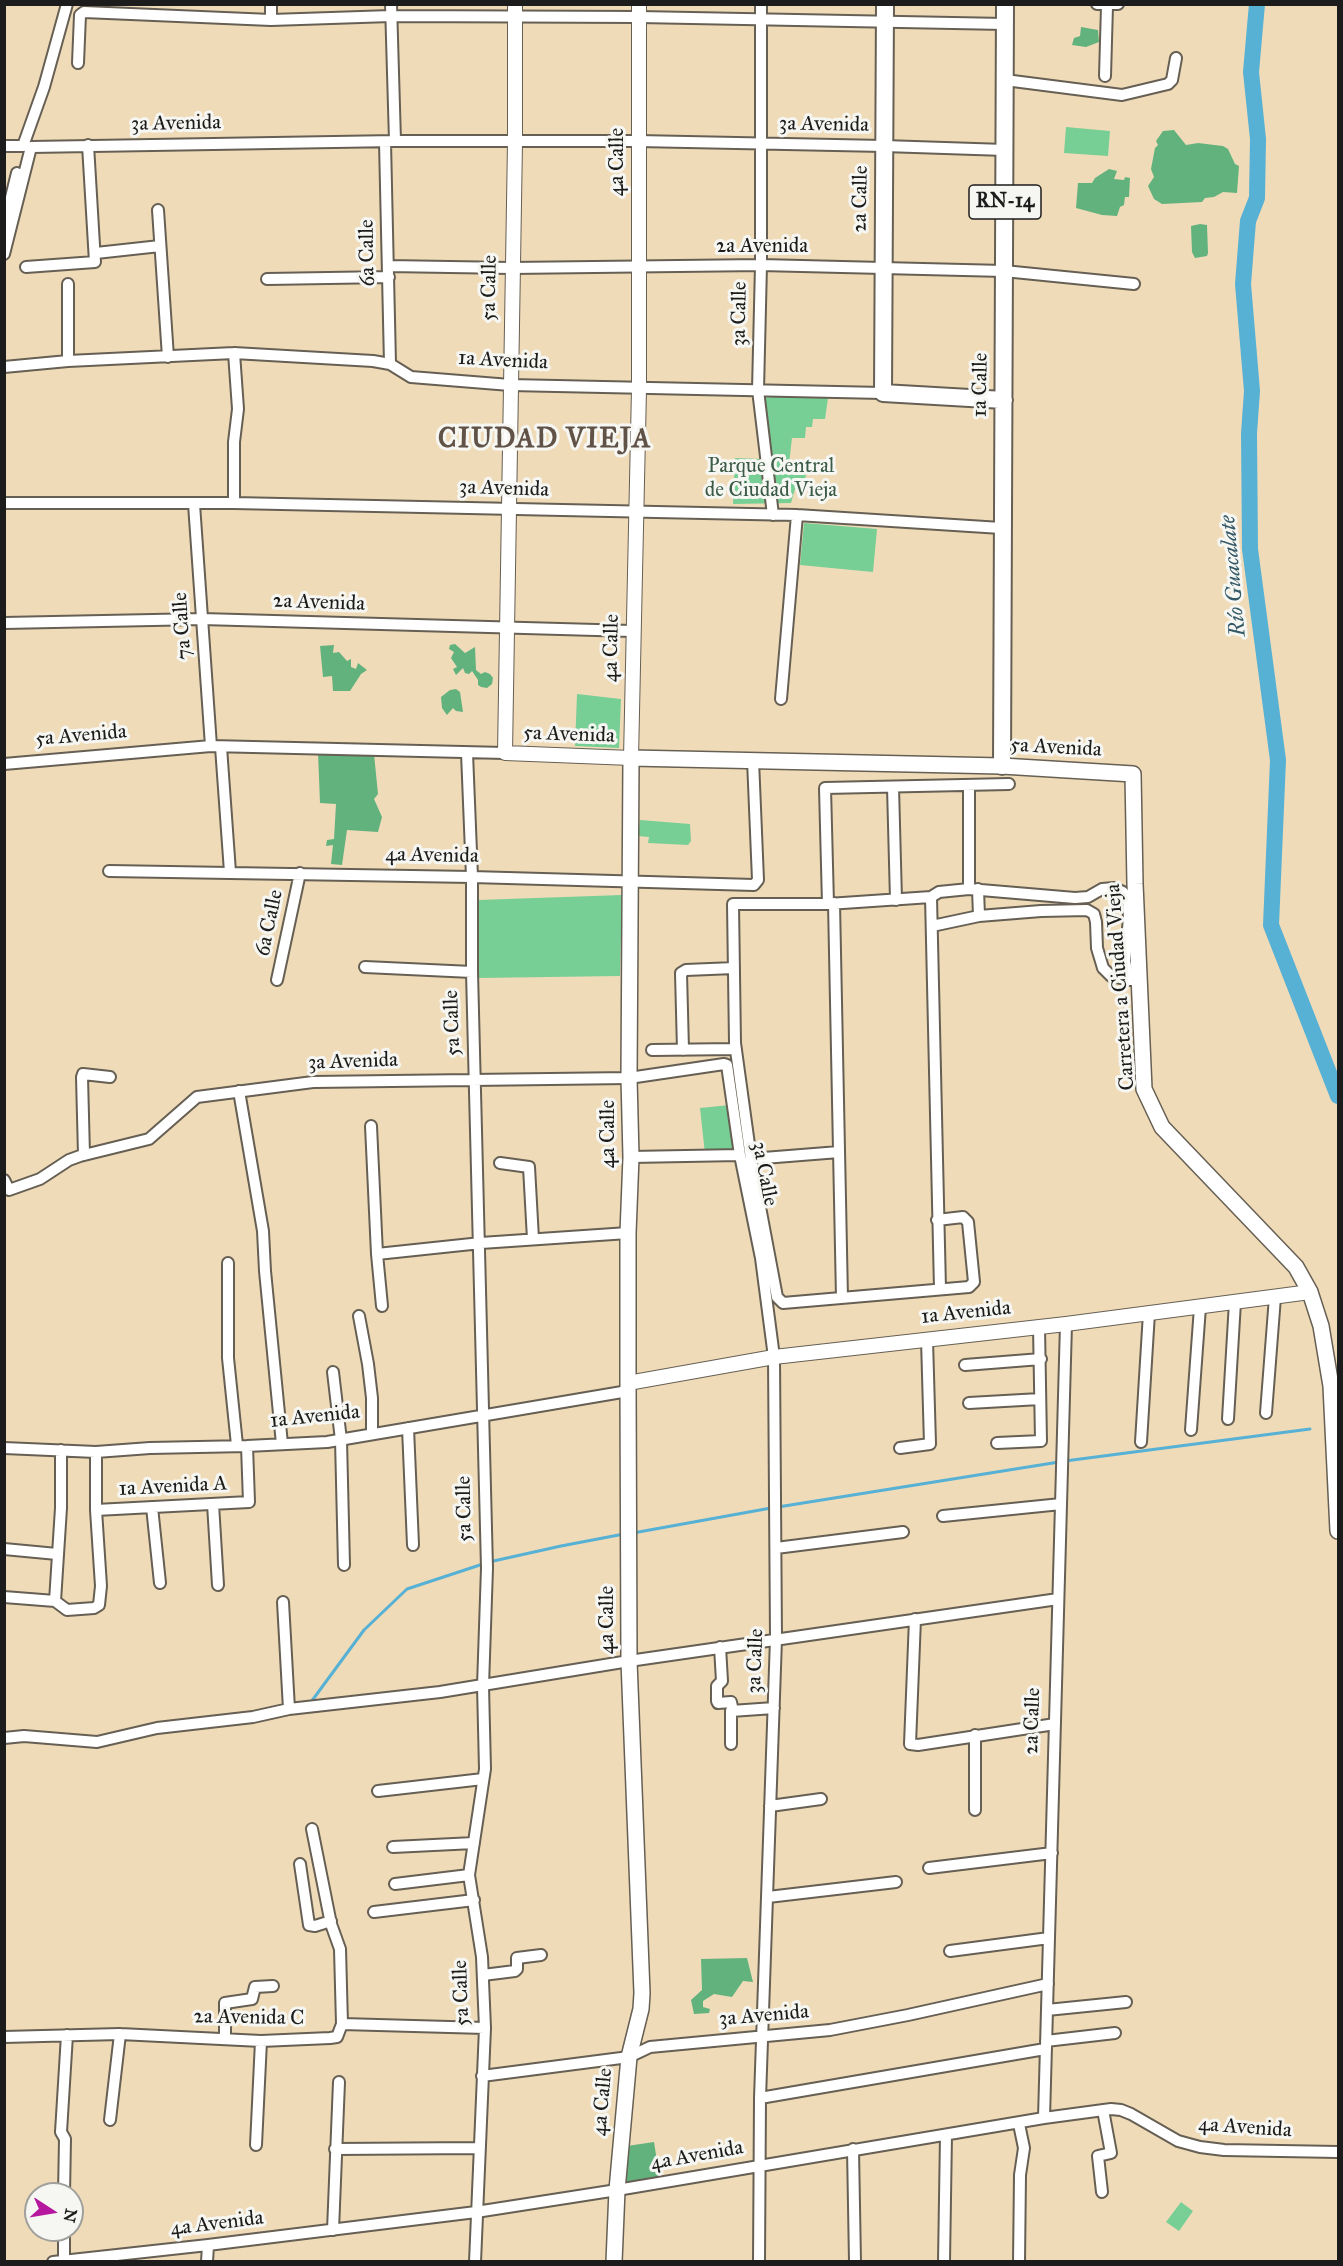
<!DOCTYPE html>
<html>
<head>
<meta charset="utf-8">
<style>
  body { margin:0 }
  #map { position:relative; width:1343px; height:2266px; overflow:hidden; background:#f0dbb9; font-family:"IM FELL Great Primer",serif }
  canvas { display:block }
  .frame { position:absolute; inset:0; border:6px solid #1c1c1c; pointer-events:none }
  .north { position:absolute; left:24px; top:2182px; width:60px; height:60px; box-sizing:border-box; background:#f6f6f2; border:2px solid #9f9f9c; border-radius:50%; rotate:102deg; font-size:16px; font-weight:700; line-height:24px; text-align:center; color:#1c1c1c }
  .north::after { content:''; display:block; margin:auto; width:21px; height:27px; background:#b5179e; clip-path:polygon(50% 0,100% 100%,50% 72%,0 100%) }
</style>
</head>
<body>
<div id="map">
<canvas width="1343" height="2266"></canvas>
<div class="frame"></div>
<div class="north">N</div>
</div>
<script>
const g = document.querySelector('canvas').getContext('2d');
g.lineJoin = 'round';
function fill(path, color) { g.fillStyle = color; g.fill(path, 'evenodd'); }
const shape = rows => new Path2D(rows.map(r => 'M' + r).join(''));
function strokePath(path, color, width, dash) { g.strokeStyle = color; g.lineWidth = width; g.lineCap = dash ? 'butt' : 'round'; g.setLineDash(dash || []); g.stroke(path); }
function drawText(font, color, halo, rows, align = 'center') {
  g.font = font + ' "IM FELL Great Primer",serif'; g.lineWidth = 6; g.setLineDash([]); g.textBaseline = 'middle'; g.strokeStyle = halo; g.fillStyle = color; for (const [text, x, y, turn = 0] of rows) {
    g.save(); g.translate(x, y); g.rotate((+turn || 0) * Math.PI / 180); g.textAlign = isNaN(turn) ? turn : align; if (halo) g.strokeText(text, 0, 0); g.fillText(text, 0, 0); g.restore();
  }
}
fill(shape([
  [1066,127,1110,131,1108,156,1064,153],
  [791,396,828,398,825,419,813,419,812,427,806,427,805,438,792,438,789,464,806,470,805,489,795,489,791,503,733,504,735,458,760,459,756,398],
  [804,523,877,529,873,572,800,565],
  [577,694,621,699,619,748,575,746],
  [640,820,690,824,691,841,688,845,648,843,649,837,638,836],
  [622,895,620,976,479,978,478,900],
  [730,1105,735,1151,705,1154,700,1108],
  [1181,2202,1193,2211,1179,2231,1166,2222]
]), '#78cf95');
fill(shape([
  [1081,27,1098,30,1099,42,1086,47,1072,45,1074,38,1080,36],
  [1174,130,1186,145,1198,143,1223,146,1228,149,1235,164,1239,166,1237,193,1223,192,1214,197,1205,198,1202,202,1162,204,1154,199,1148,186,1154,177,1151,169,1155,148,1158,145,1156,141,1163,131],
  [1109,169,1117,171,1114,179,1124,180,1125,177,1130,178,1129,197,1125,197,1124,205,1120,207,1117,216,1102,215,1076,208,1078,183,1092,183,1095,178],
  [1200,224,1207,225,1208,253,1207,256,1195,258,1192,252,1191,226],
  [455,644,465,653,475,647,476,670,481,674,485,672,490,674,493,678,492,684,487,688,481,687,478,685,478,680,472,671,469,674,465,673,463,668,456,675,453,669,457,667,451,658,454,652,449,649,450,645],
  [334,645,333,653,339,652,347,661,351,659,351,667,356,669,358,663,367,670,361,674,350,691,333,691,332,676,323,677,320,646],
  [456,689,460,692,463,712,456,711,453,708,447,715,442,708,441,697,450,690],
  [318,752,374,754,378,794,374,799,382,817,378,832,347,830,342,865,331,864,333,845,326,846,327,840,334,839,336,804,320,803],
  [747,1958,753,1982,743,1981,732,1997,714,1994,703,2001,703,2007,710,2009,709,2013,694,2014,691,2000,702,1990,701,1959],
  [654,2142,660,2180,620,2186,627,2146]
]), '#62b27e');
strokePath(shape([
  [1065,1461,1310,1429],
  [778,1507,1059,1462],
  [633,1533,771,1508],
  [489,1562,561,1546,624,1534],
  [311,1702,364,1630,407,1589,483,1564]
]), '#56b1d4', 3);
strokePath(shape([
  [1257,4,1251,72,1258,139,1257,198,1248,221,1243,284,1252,391,1249,433,1250,549,1278,760,1271,925,1338,1096]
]), '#56b1d4', 16);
const minor = shape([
  [391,4,395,141],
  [761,4,761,265,758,390,773,515],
  [1097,4,1118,4],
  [271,20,271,4],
  [78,63,80,15,84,12,271,20,391,16,639,17,1005,24],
  [1105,76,1107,6],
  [1005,80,1122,95,1168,84,1172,80,1176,58],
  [385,142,390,364],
  [4,146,23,146,44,87,67,4],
  [31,147,395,141,638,141,884,146,1005,150],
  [158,210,168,357],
  [5,222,17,173],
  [96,253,160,246],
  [4,254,31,147],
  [388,266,511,268,761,265,1004,271,1134,284],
  [26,267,95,262,88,145],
  [267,279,389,277],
  [68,284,68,361],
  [4,367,68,361,234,353,373,361,390,364,411,377,510,385,883,393],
  [4,503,234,503,797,515,1001,528],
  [234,503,234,442,238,409,234,353],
  [194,504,211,746],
  [4,623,202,619,632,631],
  [781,699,797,515],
  [221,747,230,872],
  [467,753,472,877,472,972,487,1568,483,1686,485,1769,469,1875,482,1957,485,2028,475,2262],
  [4,764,211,746,505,753],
  [969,785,969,889],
  [893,787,896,900],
  [109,871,472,877,754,885,758,880,753,760],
  [978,889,979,916],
  [931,897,940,1289],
  [834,903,842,1298],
  [828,904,825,788,1009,784],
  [932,926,979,916,1041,911,1087,910,1094,914,1096,922,1097,948,1103,968,1111,976,1132,980],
  [365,967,472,972],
  [277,980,300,873],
  [652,1050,736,1049],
  [683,1050,681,973,686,970,734,968],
  [239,1091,263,1231,265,1271,282,1444],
  [371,1126,377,1254,382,1306],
  [84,1155,82,1077,83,1074,110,1077],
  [631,1157,740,1155],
  [751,1159,839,1152],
  [500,1163,529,1167,533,1239],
  [4,1180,9,1190,40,1179,69,1160,80,1156,149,1139,197,1097,313,1082,629,1078,724,1064,727,1065,740,1155,761,1258,774,1357,776,1639,760,2098,759,2262],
  [937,1220,963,1217,968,1222,974,1282,969,1287,783,1303,777,1297,751,1159,735,1043,733,904,828,904,931,897,939,892,969,889,1075,898,1088,897,1102,889,1114,888,1123,892,1128,901,1129,918,1125,961,1129,980],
  [377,1254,481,1243,628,1233],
  [228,1263,228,1358,237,1445],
  [359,1316,368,1364,372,1398,372,1434],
  [965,1365,1041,1359],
  [333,1372,341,1440,344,1565],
  [969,1403,1040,1399],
  [1266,1413,1275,1297],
  [1228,1419,1235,1302],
  [408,1428,413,1545],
  [1191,1430,1200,1307],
  [1141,1442,1149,1313],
  [997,1443,1041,1441,1039,1327],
  [4,1448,96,1452,150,1448,247,1446,327,1442,628,1391],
  [900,1448,930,1444,927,1340],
  [213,1504,218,1585],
  [152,1507,160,1583],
  [96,1510,249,1502,247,1446],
  [943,1516,1061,1504],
  [776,1548,903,1532],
  [4,1549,57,1554],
  [4,1597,55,1601,67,1610,94,1608,99,1605,101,1586,96,1510,96,1452],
  [55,1601,61,1508,61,1450],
  [283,1602,289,1709],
  [915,1619,910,1744,918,1745,1055,1724],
  [720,1647,722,1681,717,1686,717,1701,718,1703,731,1702,733,1711],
  [975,1735,975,1810],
  [4,1738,24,1736,97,1742,157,1728,253,1717,289,1709,440,1692,629,1661,1058,1599],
  [731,1744,731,1711,774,1708],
  [378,1791,483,1779],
  [770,1806,821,1799],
  [312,1829,331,1924,340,1949,342,2024],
  [393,1847,474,1843],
  [300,1864,309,1925,315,1926,331,1921],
  [929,1868,1052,1853],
  [395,1884,469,1875],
  [768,1897,896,1882],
  [374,1912,474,1900],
  [950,1951,1049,1938],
  [483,1975,515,1971,517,1969,517,1958,541,1955],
  [1047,2010,1126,2002],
  [4,2037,120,2034,261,2041,330,2038,337,2037,342,2024,485,2028],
  [225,2039,225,2003,252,1999,255,1987,273,1986],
  [1046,2041,1115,2033],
  [482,2076,629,2057,650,2047,830,2030,908,2015,1048,1984],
  [760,2098,1045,2049],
  [1044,2118,1066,1324],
  [110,2120,120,2034],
  [1019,2124,1024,2148,1020,2175,1019,2262],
  [256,2145,261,2041],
  [335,2149,479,2148],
  [853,2149,855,2262],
  [1102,2192,1098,2156,1111,2153,1103,2110],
  [64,2194,65,2139,61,2132,67,2035],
  [333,2230,339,2082],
  [64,2260,64,2230],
  [53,2262,208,2245,476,2212,617,2190,1044,2118,1111,2109,1121,2110,1131,2114,1178,2141,1200,2147,1224,2150,1338,2152],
  [207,2262,208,2245],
  [944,2262,946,2135]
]);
const tertiary = shape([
  [515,4,515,142,505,753,631,758,639,389,639,4],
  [628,1383,774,1357,1066,1324,1310,1292]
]);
const secondary = shape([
  [614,2262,617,2190,629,2057,641,2009,642,1993,629,1661,628,1383,628,1233,631,1157,629,1078,631,758,1002,766,1133,774,1135,884,1144,1089,1162,1127,1296,1267,1310,1292,1321,1326,1331,1386,1338,1531]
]);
const primary = shape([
  [885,4,883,393,1004,400],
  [1002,766,1005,4]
]);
strokePath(minor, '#665f53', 14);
strokePath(tertiary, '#665f53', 16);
strokePath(secondary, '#665f53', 18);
strokePath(primary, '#665f53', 20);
strokePath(minor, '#fff', 10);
strokePath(tertiary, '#fff', 14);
strokePath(secondary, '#fff', 15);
strokePath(primary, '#fff', 16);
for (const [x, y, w] of [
  [1005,202,72]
]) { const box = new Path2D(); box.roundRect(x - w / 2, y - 17, w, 34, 4.5); g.fillStyle = '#f6f6f2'; g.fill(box); strokePath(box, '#1c1c1c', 1.5); }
drawText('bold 20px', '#1c1c1c', null, [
  ["RN-14",1005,202]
]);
drawText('21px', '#1c1c1c', '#f6f6f2', [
  ["3a Avenida",176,124,-1],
  ["3a Avenida",824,125,1],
  ["4a Calle",618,162,-90],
  ["2a Calle",861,199,-89],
  ["2a Avenida",762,247],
  ["6a Calle",368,253,-91],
  ["5a Calle",490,288,-89],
  ["3a Calle",740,314,-89],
  ["1a Avenida",503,361,3],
  ["1a Calle",981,385,-89],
  ["3a Avenida",504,489,2],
  ["2a Avenida",319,603,2],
  ["7a Calle",183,626,-94],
  ["4a Calle",612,648,-89],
  ["5a Avenida",569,735,2],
  ["5a Avenida",81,736,-5],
  ["5a Avenida",1056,748,3],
  ["4a Avenida",432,856,1],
  ["6a Calle",270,923,-78],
  ["Carretera a Ciudad Vieja",1121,987,-94],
  ["5a Calle",453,1023,-92],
  ["3a Avenida",353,1062,-2],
  ["4a Calle",609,1134,-90],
  ["3a Calle",764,1174,79],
  ["1a Avenida",966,1313,-6],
  ["1a Avenida",315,1417,-6],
  ["1a Avenida A",173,1487,-3],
  ["5a Calle",465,1509,-91],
  ["4a Calle",608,1620,-90],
  ["3a Calle",756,1661,-88],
  ["2a Calle",1033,1721,-88],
  ["5a Calle",462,1993,-92],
  ["3a Avenida",764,2016,-5],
  ["2a Avenida C",249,2018,1],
  ["4a Calle",603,2102,-85],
  ["4a Avenida",1245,2128,4],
  ["4a Avenida",697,2156,-10],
  ["4a Avenida",217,2224,-7]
]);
drawText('21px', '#3c5b46', '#f6f6f2', [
  ["Parque Central",771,467],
  ["de Ciudad Vieja",771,491]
]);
drawText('italic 22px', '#335866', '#f6f6f2', [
  ["Río Guacalate",1234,576,-95]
]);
g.letterSpacing = '1.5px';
drawText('bold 27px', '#605247', '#f6f6f2', [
  ["CIUDAD VIEJA",545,440]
]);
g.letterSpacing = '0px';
</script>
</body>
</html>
